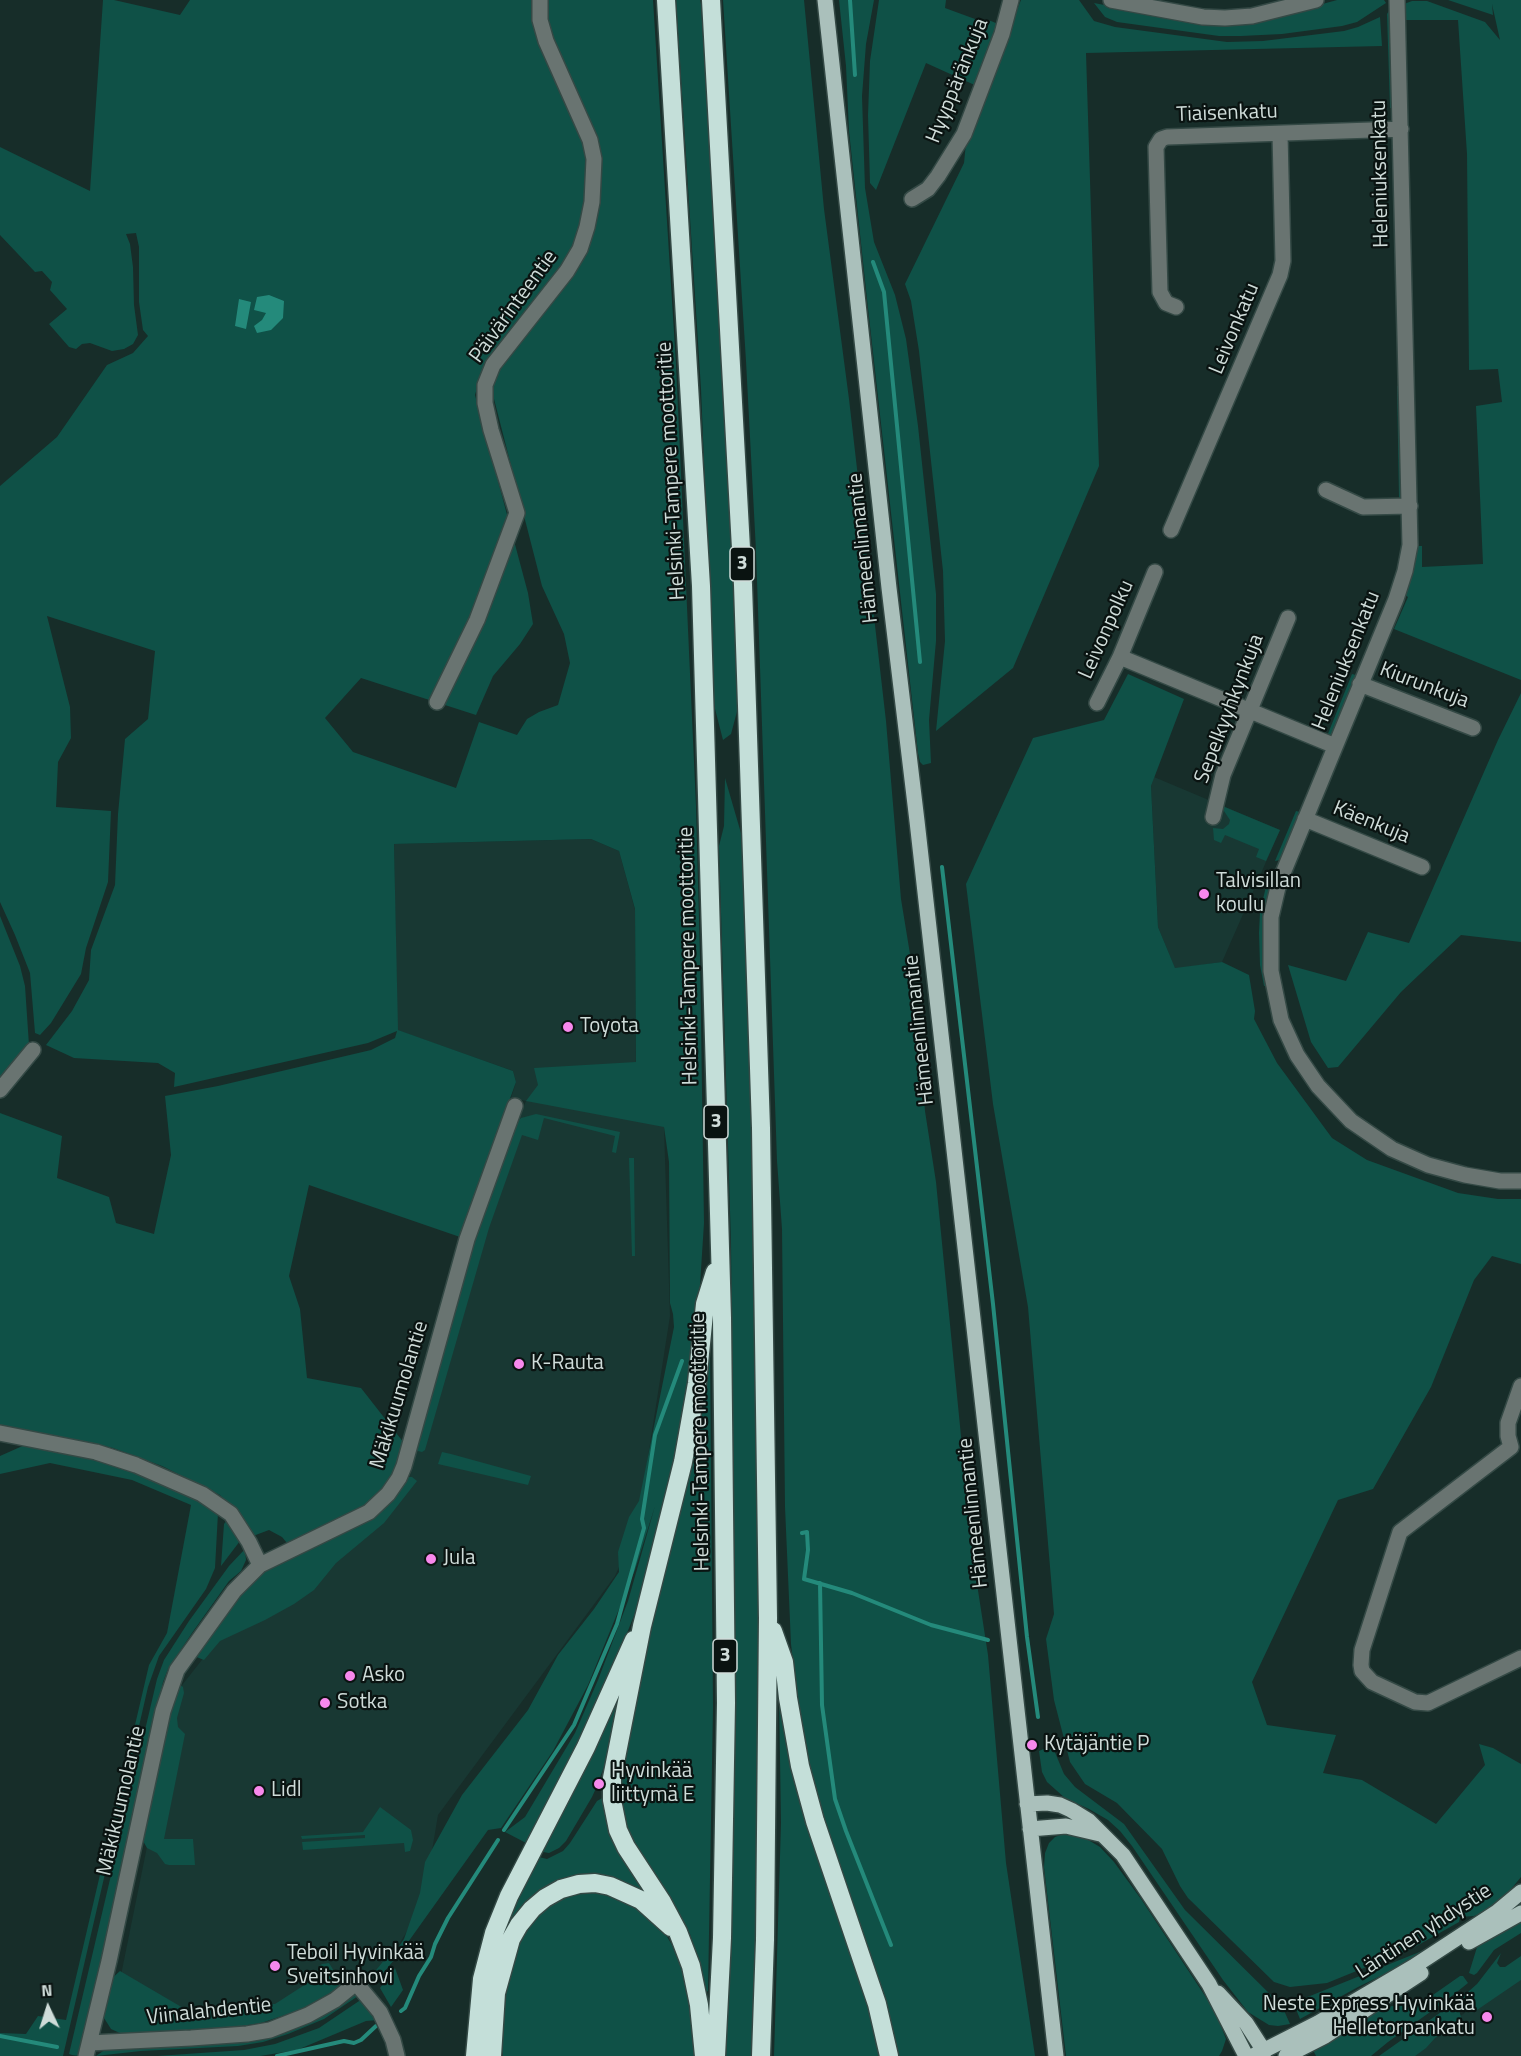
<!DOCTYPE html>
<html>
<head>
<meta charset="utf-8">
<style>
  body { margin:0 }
  #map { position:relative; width:1521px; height:2056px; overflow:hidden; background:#172d29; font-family:"Titillium Web",sans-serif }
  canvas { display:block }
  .north { position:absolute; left:18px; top:1978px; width:60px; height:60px; -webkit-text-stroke:4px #0a1311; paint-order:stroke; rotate:356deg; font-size:16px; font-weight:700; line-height:24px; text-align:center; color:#cfdcd9 }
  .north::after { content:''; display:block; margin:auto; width:21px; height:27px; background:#cfdcd9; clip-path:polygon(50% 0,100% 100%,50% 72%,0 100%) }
</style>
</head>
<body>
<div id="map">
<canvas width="1521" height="2056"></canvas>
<div class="north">N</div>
</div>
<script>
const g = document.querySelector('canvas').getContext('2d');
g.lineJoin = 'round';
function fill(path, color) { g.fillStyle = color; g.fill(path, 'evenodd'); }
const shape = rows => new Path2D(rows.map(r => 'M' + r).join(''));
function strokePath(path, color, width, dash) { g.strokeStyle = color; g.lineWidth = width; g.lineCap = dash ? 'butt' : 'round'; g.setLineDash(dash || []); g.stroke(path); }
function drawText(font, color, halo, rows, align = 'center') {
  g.font = font + ' "Titillium Web",sans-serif'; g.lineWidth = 4.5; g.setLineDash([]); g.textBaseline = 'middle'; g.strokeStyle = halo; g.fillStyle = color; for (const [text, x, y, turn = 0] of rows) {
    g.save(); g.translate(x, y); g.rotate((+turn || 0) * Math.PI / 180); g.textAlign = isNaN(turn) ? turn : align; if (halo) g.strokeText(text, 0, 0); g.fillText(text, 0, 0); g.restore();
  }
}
fill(shape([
  [1154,777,1280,830,1222,962,1175,969,1158,927,1151,786],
  [591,839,619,851,635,910,636,1062,664,1127,670,1316,637,1527,615,1576,438,1815,423,1904,391,1958,385,1959,376,1970,304,2003,188,2018,121,1975,179,1689,220,1637,300,1592,408,1485,416,1448,515,1127,526,1101,511,1098,516,1082,513,1071,397,1030,394,844],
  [1521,1975,1521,2056,1401,2056]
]), '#183833');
fill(shape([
  [103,0,114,0,180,15,190,0,536,0,589,156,586,191,580,227,572,252,487,365,481,374,475,395,528,593,533,624,520,644,493,676,476,715,361,678,325,718,353,752,456,788,479,722,517,735,527,719,539,712,558,705,570,663,564,634,542,586,494,399,491,380,575,268,597,162,544,20,544,0,653,0,676,364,696,806,700,957,704,1223,697,1332,684,1428,639,1603,607,1683,563,1778,528,1844,505,1832,525,1817,575,1733,598,1680,628,1601,655,1506,635,1570,588,1685,553,1751,501,1828,488,1830,406,1945,381,1976,376,1970,385,1959,391,1958,404,1939,420,1893,425,1862,462,1795,528,1710,558,1655,594,1609,619,1572,618,1552,629,1517,639,1501,674,1327,673,1314,670,1303,669,1162,664,1127,526,1101,538,1085,534,1068,636,1062,635,909,619,851,591,839,394,844,398,1030,513,1071,516,1082,460,1237,309,1185,289,1276,300,1309,307,1378,361,1388,404,1443,398,1465,389,1481,376,1497,363,1508,287,1543,282,1537,269,1530,253,1536,220,1495,162,1466,113,1448,0,1425,0,1113,62,1136,57,1178,109,1197,116,1223,154,1234,171,1155,165,1096,218,1086,371,1050,395,1038,397,1031,368,1043,174,1087,175,1073,158,1063,74,1058,46,1045,72,1011,89,980,91,950,115,885,118,814,125,739,148,719,155,651,47,616,70,707,71,738,58,762,56,807,111,811,108,882,86,948,81,974,51,1023,40,1035,35,1033,30,973,15,935,0,902,0,486,57,437,107,365,133,353,148,336,143,330,139,302,139,247,136,233,126,234,130,244,133,267,134,305,138,335,133,344,124,349,112,351,90,343,82,344,76,349,69,347,49,324,67,309,50,290,52,282,42,271,35,272,0,235,0,147,90,191],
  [676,0,700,0,701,4,724,391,739,704,731,734,723,740,714,705,701,389],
  [723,0,804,0,824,209,849,399,886,721,901,899,910,954,925,1111,936,1182,973,1558,988,1655,1006,1863,1035,2056,899,2056,889,2016,833,1849,819,1802,806,1749,798,1703,791,1644,785,1507,782,1229,777,1161,756,551,746,361],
  [839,0,874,0,866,44,862,96,865,188,874,242,895,295,906,339,918,426,936,594,936,641,929,720,931,763,923,765,920,762,918,753,867,299,849,131,846,66],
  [879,0,946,0,945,8,975,19,991,21,998,24,979,87,926,63,876,190,870,183,868,115,870,61],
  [1021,0,1079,0,1094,21,1115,27,1227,42,1263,41,1344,31,1358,27,1380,17,1382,46,1086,53,1099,466,1013,668,936,731,945,641,943,571,919,351,911,301,905,284,964,163,966,143,985,89],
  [1337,0,1384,0,1386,3,1357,22,1342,26,1282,34,1241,36,1219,36,1117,22,1105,17,1094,3,1162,16,1279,16],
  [1448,0,1521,0,1521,680,1394,629,1408,597,1404,594,1416,546,1422,546,1422,567,1483,564,1476,406,1502,402,1498,369,1469,370,1467,154,1458,20,1405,20,1404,4,1412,1,1427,1,1485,22,1500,40,1492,4,1493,15],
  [1390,9,1391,14,1394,108,1390,108,1387,14],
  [1397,386,1400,386,1403,494,1399,499],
  [1128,674,1184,699,1151,786,1158,927,1175,968,1222,962,1249,975,1255,1011,1254,1019,1277,1063,1332,1138,1367,1160,1458,1193,1498,1199,1521,1199,1521,1264,1492,1256,1474,1280,1431,1387,1373,1489,1338,1500,1252,1682,1267,1725,1336,1735,1323,1773,1362,1780,1436,1824,1485,1765,1479,1744,1493,1748,1521,1764,1521,1877,1502,1900,1484,1912,1474,1916,1460,1917,1459,1922,1413,1948,1327,1983,1290,1987,1274,1982,1188,1898,1180,1886,1162,1849,1117,1803,1085,1784,1070,1762,1054,1700,1046,1639,1054,1614,1028,1307,993,1104,966,884,1033,738,1104,720],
  [1352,674,1356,675,1331,735,1327,736],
  [1521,693,1521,942,1461,935,1401,992,1338,1067,1328,1068,1311,1042,1288,965,1346,981,1368,932,1409,943,1498,740],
  [725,778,743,840,745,867,755,1243,759,1628,756,1911,752,2056,726,2056,732,1908,735,1711,731,1243,719,846,724,826],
  [1220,805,1280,830,1266,861,1256,857,1259,849,1225,835,1221,843,1214,840,1213,828,1223,829,1229,824,1230,820],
  [1296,811,1300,812,1280,860,1275,861],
  [1268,878,1271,883,1263,933,1263,949,1266,986,1264,986,1260,965,1259,933,1260,912],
  [0,916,20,966,25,986,29,1045,0,1081],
  [536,1114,620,1132,616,1153,612,1152,615,1136,544,1118,538,1140,522,1135,489,1228,425,1450,422,1452,418,1451,416,1450,474,1236,517,1123,521,1118],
  [629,1158,634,1158,635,1256,632,1256],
  [710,1351,713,1707,708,1991,705,1993,699,1963,690,1934,627,1834,619,1792,626,1744,707,1353],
  [27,1444,73,1453,106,1462,145,1477,200,1501,218,1513,215,1568,206,1589,159,1656,148,1687,63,2056,0,2056,0,2033,26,2034,38,2016,66,2020,149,1665,167,1633,191,1505,132,1480,50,1463,0,1474,0,1456],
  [442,1452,451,1454,531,1476,528,1485,438,1464],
  [408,1477,412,1477,417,1481,384,1523,336,1563,314,1590,294,1604,265,1620,220,1641,204,1660,194,1656,226,1607,256,1574,354,1528,377,1514],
  [227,1520,240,1541,221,1566,224,1524],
  [245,1549,246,1560,241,1571,229,1581,192,1633,168,1669,163,1682,83,2040,79,2056,72,2055,69,2054,157,1679,164,1660,189,1621,229,1566],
  [622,1681,615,1726,605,1764,599,1780,595,1779,594,1785,597,1786,592,1797,566,1841,559,1848,549,1853,537,1851],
  [179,1684,183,1687,184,1693,177,1718,178,1727,185,1734,164,1839,193,1839,195,1865,169,1865,165,1864,157,1853,147,1848,142,1839,173,1696],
  [779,1694,867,1989,884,2056,774,2056,781,1823],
  [1050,1746,1054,1750,1064,1774,1075,1787,1124,1824,1185,1910,1282,2006,1290,2024,1278,2026,1269,2025,1248,2012,1223,1980,1132,1846,1120,1831,1108,1820,1089,1809,1065,1798,1047,1782,1042,1772,1039,1751],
  [604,1797,648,1893,613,1879,554,1884,494,1951,535,1856,547,1859,563,1851,570,1843,597,1801],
  [380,1807,411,1830,413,1840,410,1851,405,1852,404,1843,303,1850,302,1842,365,1838,365,1835,302,1839,301,1836,363,1832],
  [1063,1834,1072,1834,1085,1838,1100,1847,1114,1862,1141,1899,1215,2011,1226,2039,1222,2051,1219,2056,1066,2056,1044,1867,1045,1853,1049,1843,1055,1837],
  [611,1890,660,1925,672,1945,689,1987,698,2056,503,2056,501,2039,509,1969,516,1943,542,1907,569,1891],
  [1521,1921,1521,1933,1494,1950,1477,1973,1474,1975,1469,1973,1478,1944],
  [1422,1951,1403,1965,1358,1987,1300,2019,1296,2009,1293,2007,1293,2003,1305,1998],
  [1501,1953,1497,1963,1500,1967,1505,1967,1521,1956,1521,1980,1474,2012,1468,2010,1460,1999,1477,1984],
  [329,1963,340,1981,337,1989,300,2010,261,2023,235,2027,122,2034,111,2029,104,2018,103,2010,109,1981,120,1971,190,2012,259,2008,267,2004,275,2004,320,1975,319,1966,322,1964],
  [395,1968,403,1990,391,2007,380,1988],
  [1460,1976,1463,1976,1468,1983,1447,2000,1388,2042,1371,2056,1316,2056,1313,2050,1381,2007,1420,2004],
  [351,1994,358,1996,324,2019,288,2034,263,2042,238,2046,141,2051,96,2056,106,2049,224,2041],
  [362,1999,378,2020,366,2021,297,2050,260,2056,157,2056,244,2050,275,2044,319,2028],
  [1451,2005,1458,2007,1462,2020,1435,2038,1426,2048,1415,2056,1379,2056]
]), '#0f5147');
fill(shape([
  [269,295,284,301,283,318,271,330,257,333,254,326,262,320,266,313,254,310,257,297],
  [239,299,251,302,246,329,235,326]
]), '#248a7b');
strokePath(shape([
  [850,0,855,75],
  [873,262,884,292,920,662],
  [942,867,993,1304,1027,1637,1038,1717],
  [802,1533,807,1532,808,1550,804,1579,852,1593,931,1625,988,1640],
  [820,1583,822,1705,835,1799,846,1831,891,1945],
  [504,1830,574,1725,617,1624,644,1528,642,1519,655,1435,682,1361],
  [401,2011,405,2008,419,1976,431,1957,435,1944,448,1918,498,1840],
  [0,2036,57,2047],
  [277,2056,344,2041,354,2043,361,2040,376,2026]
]), '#248a7b', 4);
const minor = shape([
  [1111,0,1203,17,1225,18,1252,16,1316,0],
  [1397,0,1410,545,1405,571,1396,599,1279,883,1271,917,1271,971,1281,1020,1297,1055,1318,1086,1351,1121,1392,1149,1428,1165,1465,1175,1500,1181,1521,1181],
  [912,199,928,189,938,176,964,134,1002,34,1011,0],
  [1176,307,1166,303,1160,292,1156,147,1161,139,1167,137,1401,129],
  [1326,490,1363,507,1410,506],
  [1171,530,1280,275,1283,261,1280,134],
  [1120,657,1335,746],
  [1360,684,1473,728],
  [437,702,477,620,517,513,491,430,485,403,485,385,493,365,567,271,580,249,587,227,592,202,594,159,590,140,546,41,540,20,540,0],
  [1097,703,1120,657,1155,572],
  [1213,817,1223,775,1288,618],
  [1305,819,1422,867],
  [0,1090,33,1050],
  [0,1433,96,1452,136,1465,202,1494,231,1514,249,1542,260,1565],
  [1511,1447,1400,1532,1362,1650,1361,1665,1362,1671,1372,1682,1415,1702,1428,1703,1521,1658],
  [1511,1447,1508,1436,1508,1423,1521,1386],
  [89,2043,191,2038,247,2034,270,2030,308,2015,335,2000,356,1983,380,2012,393,2040,397,2056],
  [86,2056,109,1961,163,1711,177,1670,234,1591,260,1565,369,1512,388,1494,399,1478,404,1466,467,1239,515,1106]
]);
const major = shape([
  [825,0,889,588,917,821,1056,2056],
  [1027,1804,1047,1803,1060,1805,1071,1810,1089,1821,1123,1855,1209,1984,1246,2056],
  [1030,1829,1066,1826,1100,1834],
  [1469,1942,1521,1913],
  [1218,1993,1246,2023,1264,2051,1263,2056],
  [1253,2056,1318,2023,1413,1967,1497,1912,1521,1892],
  [1286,2056,1325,2036,1421,1973]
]);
const highway = shape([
  [666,0,701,586,722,1318,726,1703,722,1938,716,2056],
  [711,0,743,585,761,1128,768,1618,765,1940,761,2056],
  [773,1631,784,1662,788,1698,800,1766,815,1821,877,2004,889,2056],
  [475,2056,482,1979,494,1933,509,1896,586,1747,634,1640],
  [492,2056,496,1993,511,1939,519,1925,532,1909,545,1898,561,1889,579,1884,595,1883,610,1886,641,1900,671,1927],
  [704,2056,699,2005,691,1966,678,1932,662,1902,626,1847,618,1830,612,1800,612,1778,642,1626,683,1462,697,1383,705,1304,715,1272]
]);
strokePath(minor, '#344945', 18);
strokePath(major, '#344945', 18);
strokePath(highway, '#344945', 21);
strokePath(minor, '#697471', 15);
strokePath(major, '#aac0bb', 15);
strokePath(highway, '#c4dfd9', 18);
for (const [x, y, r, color] of [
  [1204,894,6,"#f788ec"],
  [568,1027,6,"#f788ec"],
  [519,1364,6,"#f788ec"],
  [431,1559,6,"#f788ec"],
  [350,1676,6,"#f788ec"],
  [325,1703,6,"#f788ec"],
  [1032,1745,6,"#f788ec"],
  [599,1784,6,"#f788ec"],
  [259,1791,6,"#f788ec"],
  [275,1966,6,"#f788ec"],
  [1487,2017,6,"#f788ec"]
]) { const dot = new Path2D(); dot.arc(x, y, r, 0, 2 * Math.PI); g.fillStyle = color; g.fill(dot); strokePath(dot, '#0a1311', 2); }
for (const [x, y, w] of [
  [742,564,24],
  [716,1122,24],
  [725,1656,24]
]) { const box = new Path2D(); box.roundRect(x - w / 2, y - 17, w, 34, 4.5); g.fillStyle = '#0a1311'; g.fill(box); strokePath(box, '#cfdcd9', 1.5); }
drawText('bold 20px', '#cfdcd9', null, [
  ["3",742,564],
  ["3",716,1122],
  ["3",725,1656]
]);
drawText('21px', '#cfdcd9', '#0a1311', [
  ["Hyyppäränkuja",958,81,-68],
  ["Tiaisenkatu",1227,114,-2],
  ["Heleniuksenkatu",1381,174,-91],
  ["Päivärinteentie",514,307,-54],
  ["Leivonkatu",1235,329,-67],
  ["Helsinki-Tampere moottoritie",672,471,-93],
  ["Hämeenlinnantie",864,548,-96],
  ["Leivonpolku",1107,630,-66],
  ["Heleniuksenkatu",1347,661,-68],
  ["Kiurunkuja",1424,686,21],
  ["Sepelkyyhkynkuja",1230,709,-69],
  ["Käenkuja",1371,823,22],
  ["Helsinki-Tampere moottoritie",689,956,-91],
  ["Hämeenlinnantie",920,1030,-96],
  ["Mäkikuumolantie",400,1395,-73],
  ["Helsinki-Tampere moottoritie",701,1442,-91],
  ["Hämeenlinnantie",974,1513,-96],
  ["Mäkikuumolantie",122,1801,-77],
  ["Läntinen yhdystie",1424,1932,-33],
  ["Viinalahdentie",209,2012,-6]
]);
drawText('21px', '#cfdcd9', '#0a1311', [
  ["Talvisillan",1216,882],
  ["koulu",1216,906],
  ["Toyota",580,1027],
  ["K-Rauta",531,1364],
  ["Jula",443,1559],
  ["Asko",362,1676],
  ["Sotka",337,1703],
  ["Kytäjäntie P",1044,1745],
  ["Hyvinkää",611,1772],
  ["liittymä E",611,1796],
  ["Lidl",271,1791],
  ["Teboil Hyvinkää",287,1954],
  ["Sveitsinhovi",287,1978],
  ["Neste Express Hyvinkää",1475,2005,"right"],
  ["Helletorpankatu",1475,2029,"right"]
], 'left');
</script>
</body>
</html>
